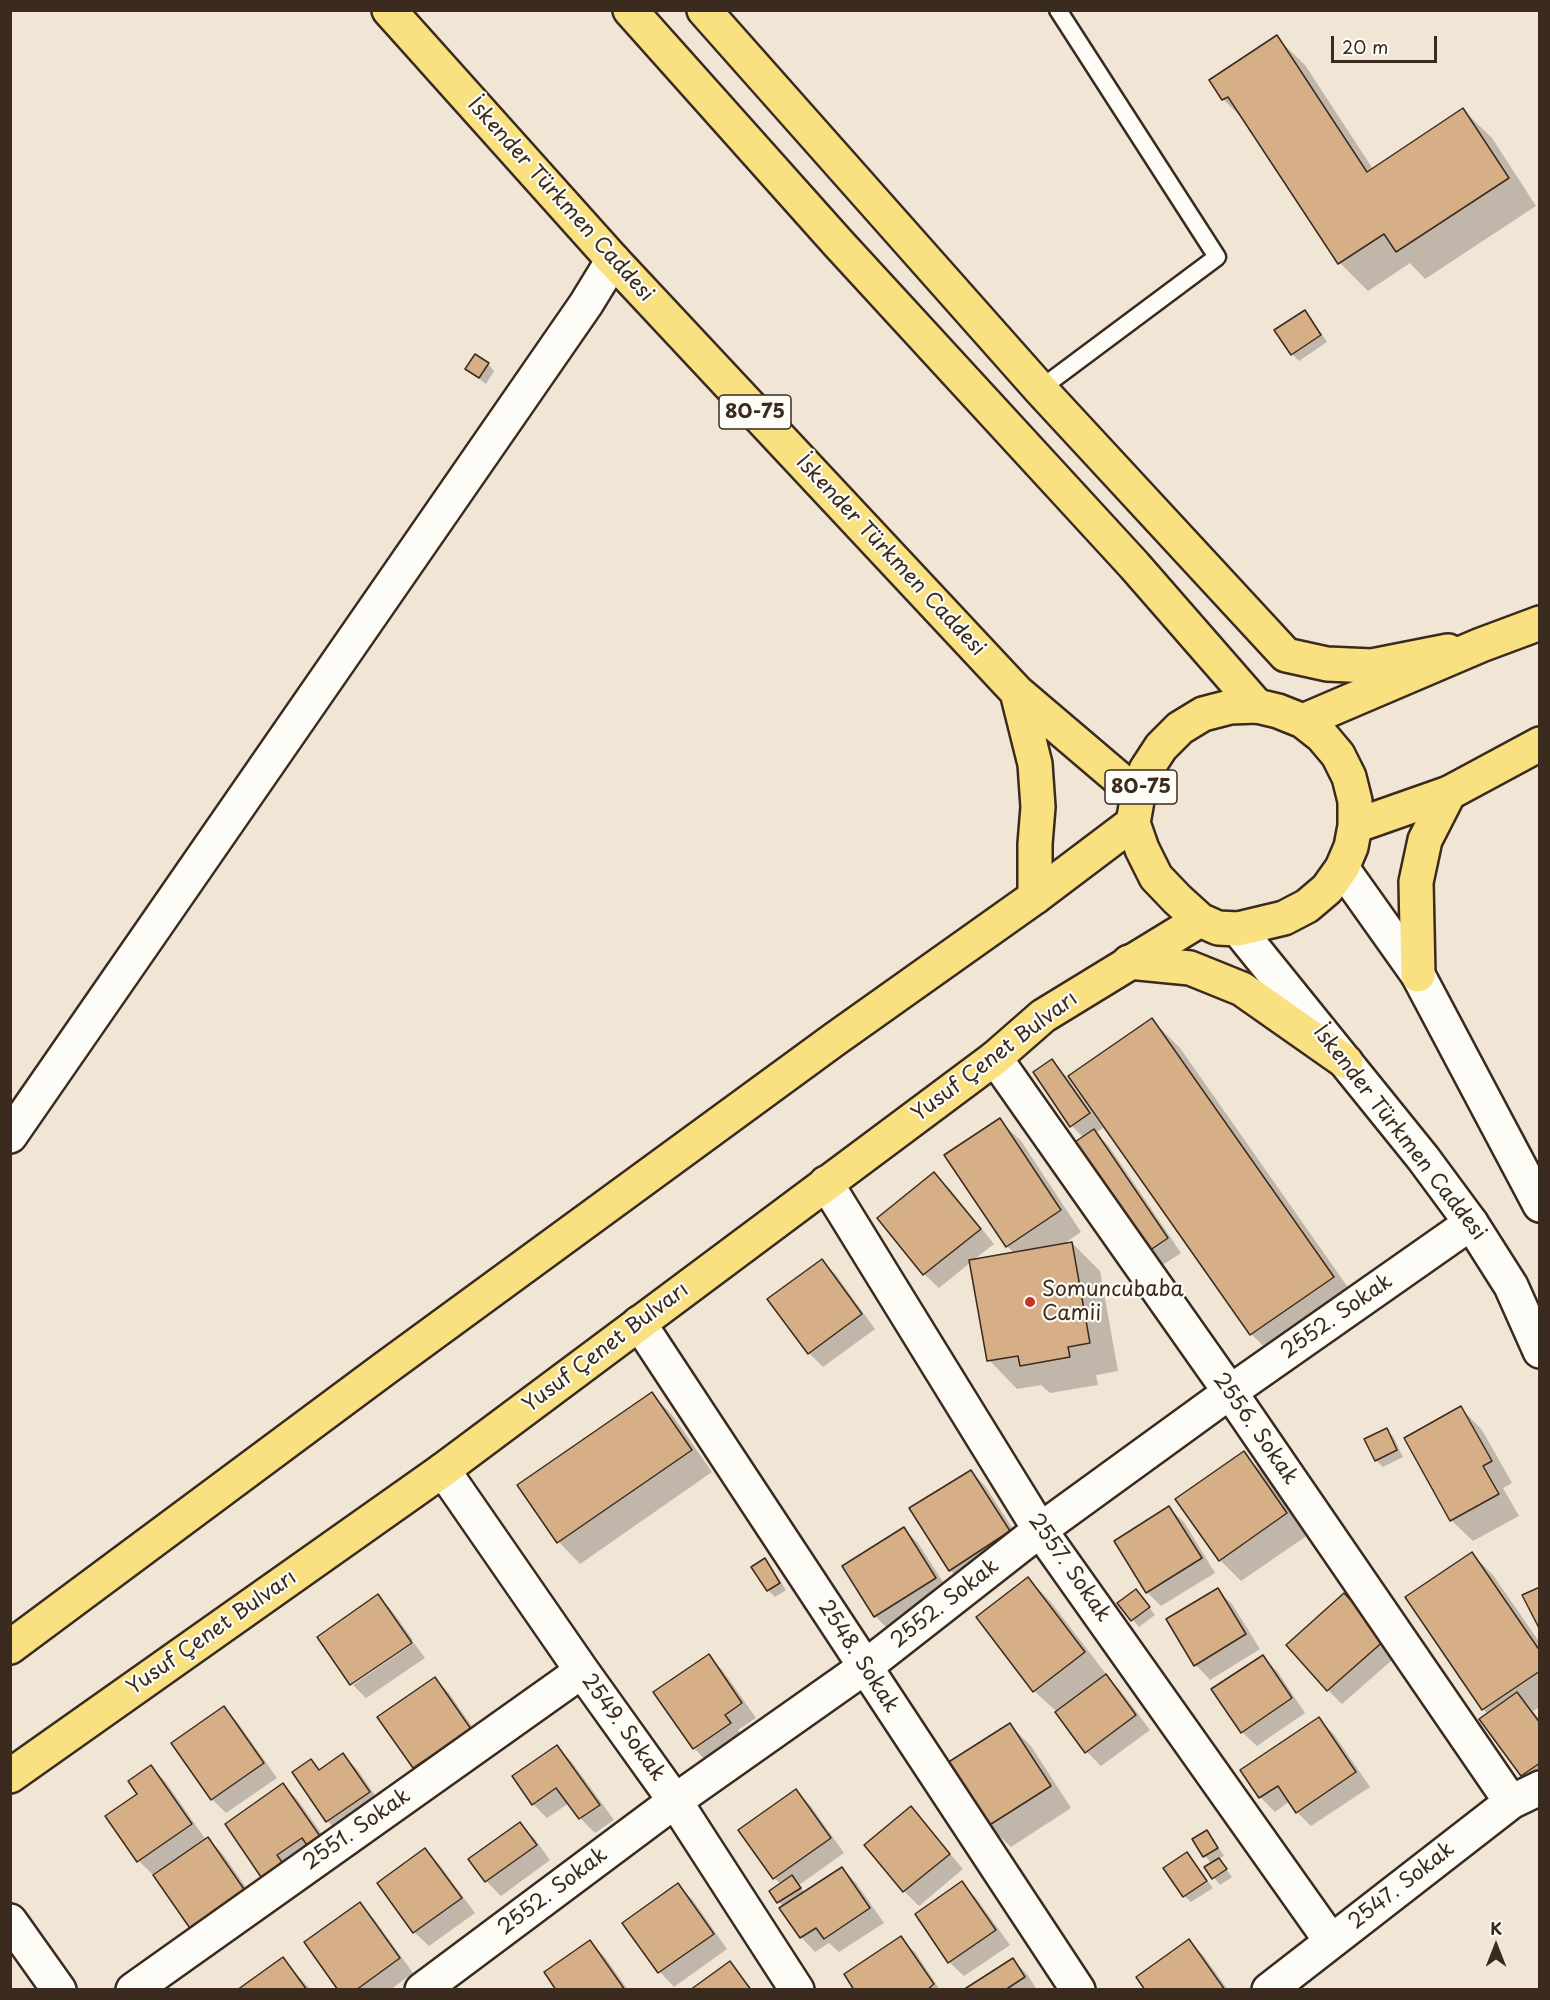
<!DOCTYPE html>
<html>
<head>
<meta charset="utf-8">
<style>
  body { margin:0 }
  #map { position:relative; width:1550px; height:2000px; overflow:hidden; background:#f1e5d5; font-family:"Playpen Sans",sans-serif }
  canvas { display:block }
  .frame { position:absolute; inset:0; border:12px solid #3b2a1e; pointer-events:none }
  .north { position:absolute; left:1466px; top:1916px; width:60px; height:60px; -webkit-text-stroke:4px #fdfcf7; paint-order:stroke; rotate:0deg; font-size:16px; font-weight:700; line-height:24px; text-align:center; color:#3b2a1e }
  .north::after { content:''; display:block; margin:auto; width:21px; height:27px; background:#3b2a1e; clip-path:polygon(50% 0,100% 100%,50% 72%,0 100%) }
  .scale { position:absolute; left:1331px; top:36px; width:106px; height:27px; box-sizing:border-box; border:3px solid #3b2a1e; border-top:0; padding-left:8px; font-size:18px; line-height:21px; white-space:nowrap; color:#3b2a1e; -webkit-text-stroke:4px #fdfcf7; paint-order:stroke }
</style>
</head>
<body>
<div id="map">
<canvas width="1550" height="2000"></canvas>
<div class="frame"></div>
<div class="north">K</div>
<div class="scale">20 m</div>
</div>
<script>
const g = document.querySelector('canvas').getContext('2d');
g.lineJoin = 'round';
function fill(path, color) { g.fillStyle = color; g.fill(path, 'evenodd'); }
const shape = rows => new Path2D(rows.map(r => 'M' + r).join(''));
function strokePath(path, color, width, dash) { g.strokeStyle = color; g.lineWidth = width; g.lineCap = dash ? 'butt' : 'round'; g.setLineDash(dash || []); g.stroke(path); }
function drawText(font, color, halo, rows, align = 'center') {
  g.font = font + ' "Playpen Sans",sans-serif'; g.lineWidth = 4.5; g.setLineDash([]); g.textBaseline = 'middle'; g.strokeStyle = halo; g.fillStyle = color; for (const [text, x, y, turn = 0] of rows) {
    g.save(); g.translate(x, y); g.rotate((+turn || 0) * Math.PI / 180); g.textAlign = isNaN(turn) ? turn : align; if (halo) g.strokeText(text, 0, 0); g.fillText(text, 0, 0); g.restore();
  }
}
fill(shape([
  [1276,37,1305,65,1373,169,1463,110,1492,138,1536,206,1425,279,1410,263,1368,291,1340,263,1247,123,1223,99,1211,80],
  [1305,312,1312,319,1327,342,1299,361,1292,354],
  [488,364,494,371,486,384,467,369],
  [1152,1020,1180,1048,1361,1306,1280,1362,1251,1334,1071,1076],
  [1051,1061,1066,1076,1103,1128,1096,1133,1108,1145,1181,1253,1155,1270,1084,1138,1072,1126],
  [999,1120,1021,1141,1081,1232,1062,1245,1072,1243,1100,1271,1118,1371,1096,1375,1098,1385,1050,1393,1041,1385,1017,1389,989,1360,971,1262,939,1288,924,1274,879,1218,934,1174,949,1188,994,1244,972,1261,1015,1254,1007,1246],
  [822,1261,836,1275,875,1329,823,1367,809,1353],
  [652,1394,673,1416,712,1472,580,1564,559,1542,519,1486],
  [1461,1408,1482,1430,1512,1483,1503,1488,1519,1516,1473,1541,1451,1520],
  [1386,1430,1393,1436,1403,1457,1383,1467,1376,1460],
  [1243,1453,1265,1475,1308,1535,1241,1581,1220,1560],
  [971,1471,985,1486,1024,1546,964,1584,950,1570],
  [1169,1508,1184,1522,1215,1573,1161,1606,1147,1592],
  [904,1529,918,1543,950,1593,890,1631,875,1616,844,1566],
  [1472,1554,1493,1575,1540,1643,1540,1707,1533,1711,1540,1720,1540,1787,1536,1790,1522,1775,1488,1714,1483,1709],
  [764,1560,771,1567,786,1590,775,1597,768,1590],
  [1028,1579,1050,1601,1106,1674,1105,1675,1120,1690,1150,1730,1101,1766,1087,1752,1056,1711,1034,1691],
  [1217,1590,1232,1604,1260,1649,1210,1680,1196,1665,1168,1620],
  [378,1596,392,1611,413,1640,352,1682,352,1685,319,1638],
  [1142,1598,1155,1615,1139,1627,1119,1604],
  [1358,1610,1399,1654,1342,1704,1328,1690],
  [414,1643,425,1658,366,1698,353,1685],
  [709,1656,723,1671,756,1718,738,1730,744,1738,708,1763,694,1748,655,1693],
  [1263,1657,1277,1671,1305,1713,1257,1746,1242,1732],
  [435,1679,449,1693,484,1744,429,1782,414,1767,379,1717],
  [224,1708,238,1723,277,1778,226,1813,212,1799],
  [1318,1719,1333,1733,1370,1787,1311,1826,1297,1812,1290,1801,1275,1812,1260,1797,1242,1770],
  [1010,1725,1031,1746,1071,1808,1011,1847,989,1826,949,1764],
  [556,1747,571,1761,614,1820,595,1833,580,1818,569,1803,547,1818,533,1804],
  [343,1755,357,1769,383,1807,342,1835,327,1821,310,1761,320,1771],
  [151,1767,165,1781,206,1840,208,1839,222,1853,262,1910,153,1875,139,1861,108,1816,139,1794],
  [283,1785,297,1799,336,1854,265,1879],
  [796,1791,810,1805,844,1853,799,1885,805,1893,842,1868,856,1883,884,1923,839,1952,829,1943,815,1952,801,1937,781,1908,783,1907,771,1891,781,1884,774,1878],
  [911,1808,963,1869,919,1906,904,1891,866,1845],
  [520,1824,534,1838,550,1860,501,1896,486,1881,470,1859],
  [1207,1832,1213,1839,1224,1856,1218,1859,1232,1877,1220,1885,1206,1868,1212,1864,1205,1856,1194,1840],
  [425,1850,439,1864,475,1913,429,1946,414,1932],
  [1187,1854,1213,1888,1191,1902,1184,1896],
  [962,1883,976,1898,1010,1945,964,1976,949,1962],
  [678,1885,692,1899,727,1949,674,1987,660,1972,624,1923],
  [360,1904,374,1919,413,1973,390,1990,340,1990],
  [900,1938,915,1952,940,1990,856,1990],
  [1189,1941,1203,1955,1228,1990,1147,1990],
  [590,1942,604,1956,628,1990,558,1990],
  [283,1959,311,1990,240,1990],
  [1013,1960,1027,1974,1037,1990,965,1990],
  [730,1963,753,1990,693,1990]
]), '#0003');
const building = shape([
  [1277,35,1367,172,1463,108,1509,178,1396,252,1384,234,1338,264,1228,97,1222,100,1209,80,1277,35],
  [1305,310,1321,335,1291,355,1274,330,1305,310],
  [475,354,489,363,479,378,465,369,475,354],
  [1152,1018,1334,1277,1250,1335,1068,1076,1152,1018],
  [1052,1059,1090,1113,1070,1127,1033,1072,1052,1059],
  [1000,1118,1061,1210,1006,1247,944,1155,1000,1118],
  [1094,1129,1168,1238,1140,1257,1066,1148,1094,1129],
  [934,1172,981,1229,923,1275,877,1218,934,1172],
  [1072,1242,1090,1343,1068,1347,1070,1357,1020,1366,1018,1356,987,1361,969,1260,1072,1242],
  [822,1259,862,1314,808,1354,767,1299,822,1259],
  [652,1392,692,1450,557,1543,517,1485,652,1392],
  [1461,1406,1492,1461,1483,1466,1499,1494,1450,1521,1404,1438,1461,1406],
  [1387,1428,1397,1450,1375,1461,1364,1439,1387,1428],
  [1244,1451,1287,1513,1219,1561,1175,1499,1244,1451],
  [971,1470,1010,1531,949,1571,909,1508,971,1470],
  [1169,1506,1202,1558,1146,1593,1114,1541,1169,1506],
  [904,1527,936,1578,874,1617,842,1566,904,1527],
  [1472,1552,1540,1651,1540,1671,1482,1710,1405,1597,1472,1552],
  [765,1558,780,1583,767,1591,751,1567,765,1558],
  [1028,1577,1085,1652,1033,1692,976,1617,1028,1577],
  [1540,1587,1540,1630,1522,1595,1540,1587],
  [1218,1588,1246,1634,1194,1666,1166,1619,1218,1588],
  [1136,1589,1150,1607,1131,1621,1117,1603,1136,1589],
  [1344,1593,1386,1639,1327,1691,1286,1645,1344,1593],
  [378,1594,412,1643,350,1685,317,1637,378,1594],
  [709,1654,742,1703,725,1715,731,1723,693,1749,653,1692,709,1654],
  [1263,1655,1292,1698,1241,1733,1211,1689,1263,1655],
  [1106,1674,1136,1715,1085,1753,1055,1712,1106,1674],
  [435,1677,471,1729,413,1768,377,1717,435,1677],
  [1517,1692,1540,1723,1540,1763,1521,1776,1479,1719,1517,1692],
  [224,1706,264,1763,211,1800,171,1743,224,1706],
  [1319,1717,1356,1772,1296,1813,1278,1786,1259,1798,1240,1770,1319,1717],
  [1010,1723,1051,1786,988,1826,947,1763,1010,1723],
  [557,1745,600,1805,579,1819,556,1788,532,1805,512,1776,557,1745],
  [343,1753,370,1792,326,1822,292,1772,311,1759,319,1770,343,1753],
  [151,1765,192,1824,137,1862,105,1816,137,1794,128,1781,151,1765],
  [283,1783,322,1839,309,1848,302,1838,277,1855,284,1865,263,1880,225,1824,283,1783],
  [796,1789,831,1838,773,1879,738,1830,796,1789],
  [911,1806,950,1854,903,1892,864,1845,911,1806],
  [520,1822,537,1845,485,1882,468,1859,520,1822],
  [1207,1830,1218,1848,1203,1857,1192,1839,1207,1830],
  [208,1837,248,1895,194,1934,153,1875,208,1837],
  [425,1848,462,1898,413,1933,377,1883,425,1848],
  [1187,1852,1207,1881,1183,1897,1163,1868,1187,1852],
  [1219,1858,1227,1869,1212,1879,1204,1867,1219,1858],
  [842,1867,870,1908,824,1939,816,1928,800,1938,779,1908,842,1867],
  [792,1875,801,1888,777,1903,769,1891,792,1875],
  [962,1881,996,1930,948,1963,915,1914,962,1881],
  [678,1883,714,1934,658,1973,622,1923,678,1883],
  [360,1902,400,1958,356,1990,338,1990,304,1942,360,1902],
  [901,1936,934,1984,927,1990,854,1990,844,1974,901,1936],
  [1189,1939,1225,1990,1145,1990,1136,1977,1189,1939],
  [590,1940,625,1990,556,1990,544,1972,590,1940],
  [283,1957,307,1990,237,1990,283,1957],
  [1013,1958,1025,1977,1008,1988,1009,1990,963,1990,1013,1958],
  [730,1961,751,1990,690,1990,730,1961]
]);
fill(building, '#d6af87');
strokePath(building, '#3b2a1e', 1.5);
const lane = shape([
  [1040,389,1217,257,1058,10]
]);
const street = shape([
  [995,1058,1230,1392,1511,1802],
  [10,1136,586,304,613,260],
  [826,1183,1040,1530,1331,1941],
  [639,1323,1078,1990],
  [443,1470,582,1671,675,1801,797,1990],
  [10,1921,59,1990],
  [133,1990,582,1671],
  [422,1990,675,1801,865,1667,1040,1530,1230,1392,1471,1223],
  [1269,1990,1511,1802,1540,1788]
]);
const secondary = shape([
  [1342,868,1418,975,1540,1205],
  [1238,929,1423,1158,1471,1223,1511,1286,1540,1351]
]);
const primary = shape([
  [389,10,613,260,1017,692,1138,795],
  [630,10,838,243,1134,565,1257,706],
  [704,10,1040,389,1286,655,1327,664,1372,666,1448,651],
  [1017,692,1035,764,1038,807,1035,844,1035,897],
  [1129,962,1190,968,1242,989,1346,1062],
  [1418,975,1416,882,1425,840,1449,793]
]);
const highway = shape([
  [1257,706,1278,711,1303,721,1322,736,1338,755,1349,777,1355,801,1355,826,1351,847,1342,868,1327,889,1307,906,1284,918,1238,929,1218,928,1200,920,1177,899,1156,877,1142,849,1133,823,1138,795,1146,770,1161,747,1180,728,1203,714,1230,707,1257,706],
  [1303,721,1481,645,1540,623],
  [1355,826,1449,793,1540,744],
  [10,1647,384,1369,835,1039,1035,897,1133,823],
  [10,1776,443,1470,995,1058,1043,1016,1200,920]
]);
strokePath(lane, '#3b2a1e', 21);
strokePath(street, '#3b2a1e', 38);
strokePath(secondary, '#3b2a1e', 38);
strokePath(primary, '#3b2a1e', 38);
strokePath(highway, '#3b2a1e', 38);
strokePath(lane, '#fdfcf7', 16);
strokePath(street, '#fdfcf7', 33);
strokePath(secondary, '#fdfcf7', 33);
strokePath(primary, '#f9e181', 33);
strokePath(highway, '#f9e181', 33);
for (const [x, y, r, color] of [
  [1030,1302,6,"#c8321e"]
]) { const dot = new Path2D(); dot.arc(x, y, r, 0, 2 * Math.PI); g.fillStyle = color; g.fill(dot); strokePath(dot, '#fdfcf7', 2); }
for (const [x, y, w] of [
  [755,412,72],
  [1141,787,72]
]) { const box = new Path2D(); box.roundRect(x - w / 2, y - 17, w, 34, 4.5); g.fillStyle = '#fdfcf7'; g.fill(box); strokePath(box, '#3b2a1e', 1.5); }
drawText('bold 20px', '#3b2a1e', null, [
  ["80-75",755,412],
  ["80-75",1141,787]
]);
drawText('21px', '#3b2a1e', '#fdfcf7', [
  ["İskender Türkmen Caddesi",560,200,48],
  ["İskender Türkmen Caddesi",890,556,47],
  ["Yusuf Çenet Bulvarı",995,1057,-37],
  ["İskender Türkmen Caddesi",1399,1133,52],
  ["2552. Sokak",1337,1317,-35],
  ["Yusuf Çenet Bulvarı",606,1348,-37],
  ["2556. Sokak",1255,1429,55],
  ["2557. Sokak",1069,1568,55],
  ["2552. Sokak",945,1604,-38],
  ["Yusuf Çenet Bulvarı",212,1633,-35],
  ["2548. Sokak",858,1657,57],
  ["2549. Sokak",623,1728,54],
  ["2551. Sokak",357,1830,-35],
  ["2547. Sokak",1402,1886,-38],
  ["2552. Sokak",553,1892,-37]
]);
drawText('21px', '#3b2a1e', '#fdfcf7', [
  ["Somuncubaba",1042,1290],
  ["Camii",1042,1314]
], 'left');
</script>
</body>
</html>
